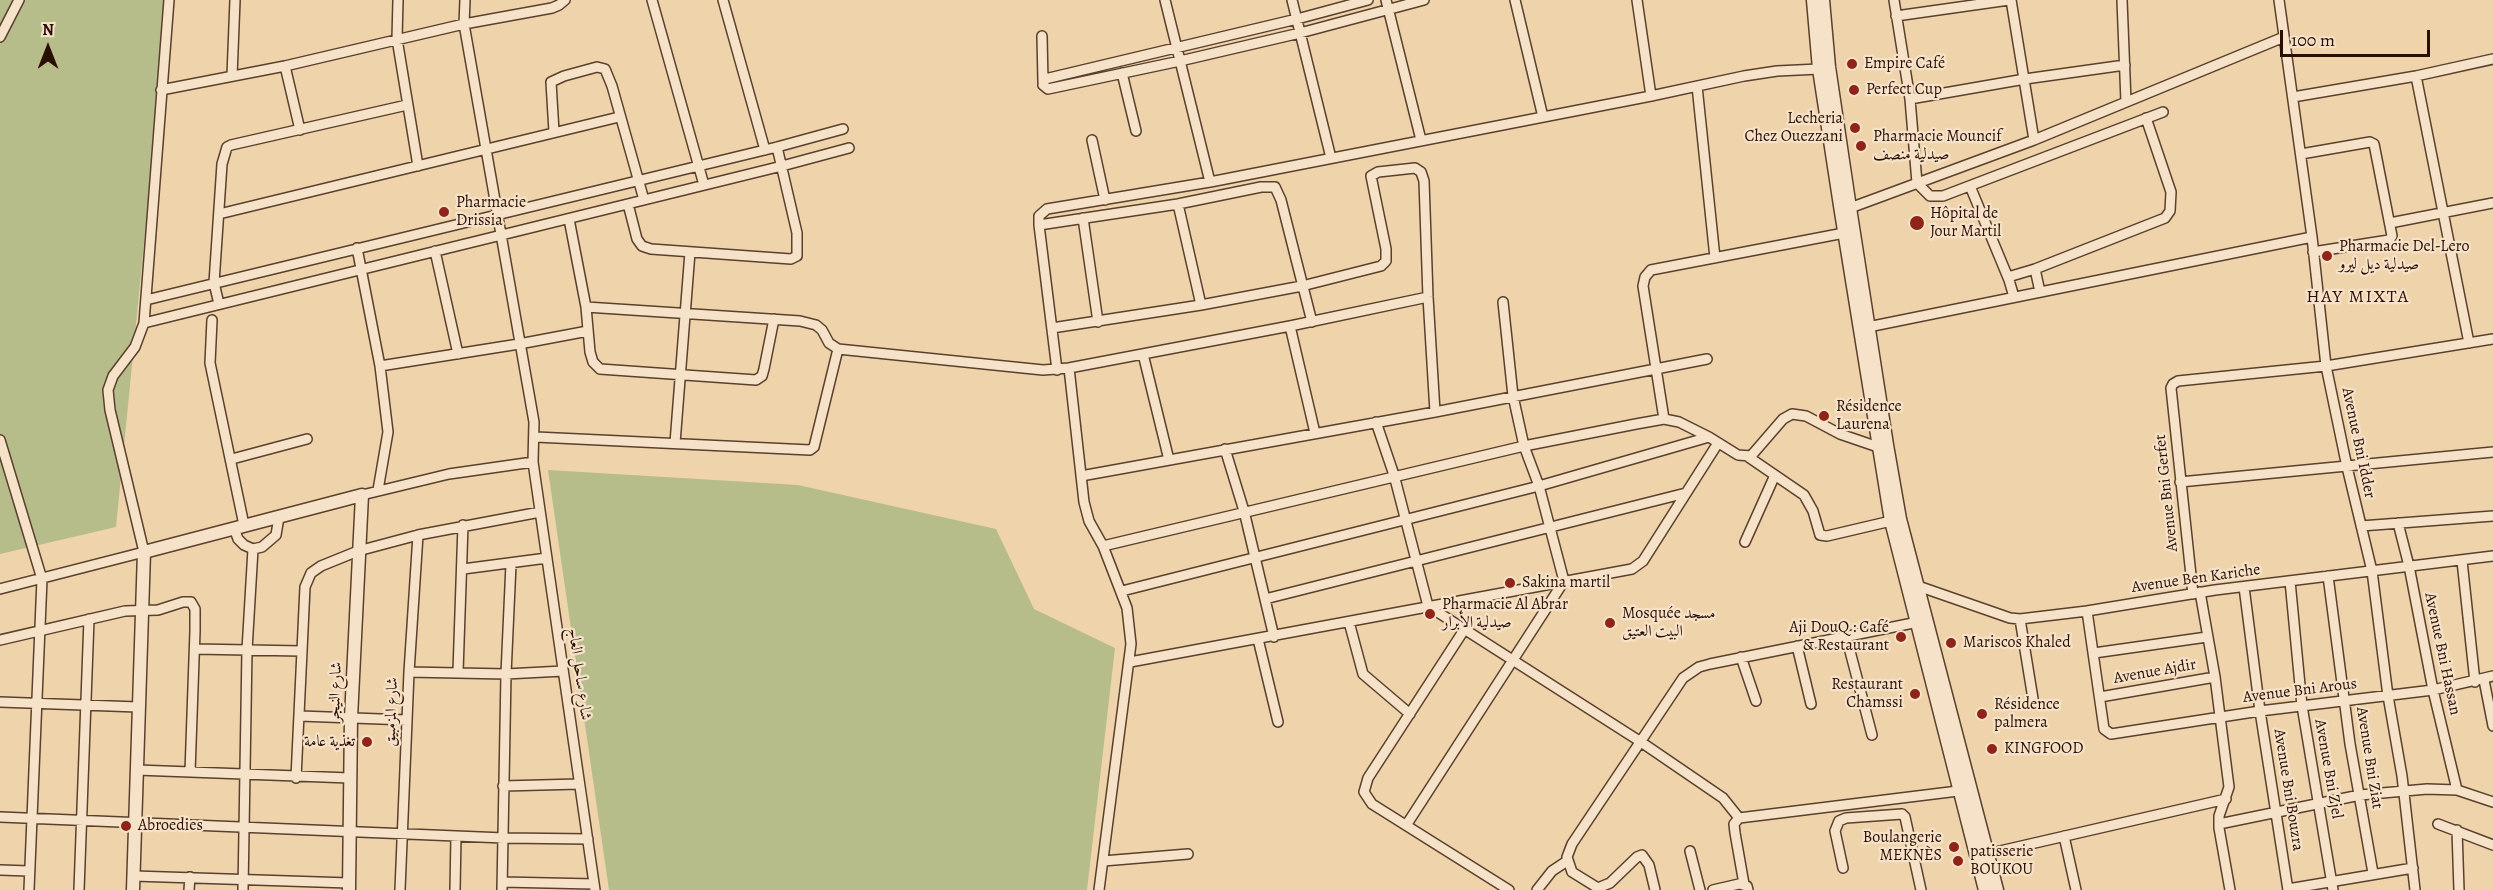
<!DOCTYPE html>
<html>
<head>
<meta charset="utf-8">
<style>
  body { margin:0 }
  #map { position:relative; width:2493px; height:890px; overflow:hidden; background:#efd3ab; font-family:Alegreya,serif }
  canvas { display:block }
  .north { position:absolute; left:18px; top:18px; width:60px; height:60px; -webkit-text-stroke:4px #f5e2c8; paint-order:stroke; rotate:0deg; font-size:16px; font-weight:700; line-height:24px; text-align:center; color:#290f03 }
  .north::after { content:''; display:block; margin:auto; width:21px; height:27px; background:#290f03; clip-path:polygon(50% 0,100% 100%,50% 72%,0 100%) }
  .scale { position:absolute; left:2280px; top:30px; width:150px; height:27px; box-sizing:border-box; border:3px solid #290f03; border-top:0; padding-left:8px; font-size:18px; line-height:21px; white-space:nowrap; color:#290f03; -webkit-text-stroke:4px #f5e2c8; paint-order:stroke }
</style>
</head>
<body>
<div id="map">
<canvas width="2493" height="890"></canvas>
<div class="north">N</div>
<div class="scale">100 m</div>
</div>
<script>
const g = document.querySelector('canvas').getContext('2d');
g.lineJoin = 'round';
function fill(path, color) { g.fillStyle = color; g.fill(path, 'evenodd'); }
const shape = rows => new Path2D(rows.map(r => 'M' + r).join(''));
function strokePath(path, color, width, dash) { g.strokeStyle = color; g.lineWidth = width; g.lineCap = dash ? 'butt' : 'round'; g.setLineDash(dash || []); g.stroke(path); }
function drawText(font, color, halo, rows, align = 'center') {
  g.font = font + ' Alegreya,Amiri,serif'; g.lineWidth = 4.5; g.setLineDash([]); g.textBaseline = 'middle'; g.strokeStyle = halo; g.fillStyle = color; for (const [text, x, y, turn = 0] of rows) {
    g.save(); g.translate(x, y); g.rotate((+turn || 0) * Math.PI / 180); g.textAlign = isNaN(turn) ? turn : align; if (halo) g.strokeText(text, 0, 0); g.fillText(text, 0, 0); g.restore();
  }
}
fill(shape([
  [0,0,168,0,116,527,0,554],
  [548,470,798,485,996,529,1034,609,1115,648,1087,890,609,890]
]), '#b6bd8b');
const minor = shape([
  [398,0,397,39,418,166],
  [465,0,464,24,534,422,533,462,595,890],
  [652,0,704,185],
  [723,0,765,150],
  [1165,0,1210,182],
  [1292,0,1331,158],
  [1368,0,1297,19,1045,79,1043,85,1048,89,1180,61,1300,33,1424,0],
  [1386,0,1421,140],
  [1515,0,1543,117],
  [1637,0,1651,96],
  [1894,0,1910,99,1917,183,1930,196,1943,196,2163,112],
  [2011,0,2034,140],
  [2122,0,2126,102],
  [2279,0,2312,237,2326,366,2347,467,2372,571,2388,696,2402,776,2415,890],
  [1896,16,2009,0],
  [1042,36,1043,82],
  [0,37,19,0],
  [285,66,300,130],
  [1122,73,1136,131],
  [232,76,235,0],
  [2416,76,2469,343],
  [1697,86,1715,258],
  [161,90,285,66,464,24,552,8,559,5,565,0],
  [2293,97,2416,76,2493,59],
  [1910,99,2025,79,2125,65],
  [554,132,551,82,564,76,597,67,605,69,612,86,644,200],
  [1092,140,1105,200],
  [2301,154,2370,142,2374,144,2392,236,2389,240,2313,252],
  [1970,186,2009,280,2014,297],
  [628,204,637,239,642,246,651,249,791,259,797,256,797,233,777,147],
  [1178,204,1201,305],
  [1850,208,2034,140,2284,37],
  [219,214,619,117],
  [1083,218,1098,322],
  [569,219,586,307,590,352,593,362,600,369,756,380,762,376,764,369,774,319],
  [2390,223,2493,203],
  [1039,225,1178,204,1261,187,1275,187,1281,200,1312,322],
  [357,248,380,366,388,432,378,490],
  [435,251,458,354],
  [2035,269,2040,292],
  [2008,277,2035,269,2165,218,2170,211,2171,192,2146,118],
  [146,300,777,147,843,129],
  [219,304,214,283,222,164,227,147,231,145,407,105],
  [586,307,800,321,816,325,822,330,829,343,838,349,1043,370,1069,368,1290,326,1428,297],
  [212,320,210,363,244,525],
  [144,323,782,166,849,148],
  [1290,326,1315,433],
  [1868,327,2312,237],
  [1052,328,1201,305,1302,286,1381,266,1386,261,1386,249,1371,176,1378,172,1415,168,1421,172,1424,181,1428,297,1435,412],
  [1143,354,1169,460],
  [380,366,519,344,588,331],
  [1069,368,1084,502,1089,521,1103,546,1524,446,1636,424,1664,419,1679,422,1709,437],
  [1057,370,1039,225,1039,216,1047,209,1210,182,1651,96,1744,76,1777,71,1819,69],
  [1664,419,1643,286,1645,277,1651,270,1844,233],
  [1376,422,1394,475,1428,606,1641,742,1723,798,1739,818],
  [536,437,810,450,814,447,838,349],
  [0,440,42,579,29,890],
  [675,443,690,252],
  [1225,449,1244,511,1274,637],
  [1747,456,1804,495,1813,511,1820,535,1827,536,1891,521],
  [232,459,307,439],
  [1081,476,1435,412,1707,359],
  [2180,482,2493,452],
  [362,495,449,474,533,462],
  [2398,523,2409,566,2433,690,2457,790],
  [2361,526,2493,516],
  [234,528,238,539,244,545,253,549,262,547,276,535,279,517],
  [1745,542,1775,475],
  [2462,561,2475,682],
  [463,569,547,558],
  [2328,576,2350,744,2373,873],
  [2290,581,2302,706,2333,890],
  [1915,585,2010,618,2020,619,2087,611,2215,590,2493,556],
  [2244,587,2260,711,2288,890],
  [0,589,144,552,110,410,108,390,113,376,135,347,144,323,169,0],
  [1122,591,1539,486,1709,437,1738,455,1751,456,1783,419,1792,414,1806,416,1840,434,1878,447],
  [2200,592,2215,677,2229,787,2219,816,2219,828,2230,890],
  [2193,594,2171,388,2173,384,2178,381,2326,366,2493,339],
  [1265,599,1686,493],
  [2087,611,2104,729,2111,734,2260,711,2433,690,2493,676],
  [2020,619,2034,705],
  [1349,622,1363,674,1410,714],
  [1464,630,1368,778,1364,792,1372,804,1509,890],
  [1846,636,1872,735],
  [1258,639,1278,722],
  [0,640,125,611,158,610,183,602,191,602,195,609,195,631,190,772],
  [1797,646,1811,704],
  [195,649,301,651],
  [2094,653,2207,637],
  [1741,657,1756,701],
  [1130,662,1632,569,1643,561,1718,443],
  [409,672,506,674,563,671],
  [458,672,463,525],
  [2484,680,2493,726],
  [2100,697,2215,677],
  [0,702,138,707],
  [300,716,407,720],
  [137,770,350,778],
  [296,778,305,587,311,573,321,566,358,551,418,535,540,512],
  [503,786,579,784],
  [0,817,504,838,588,839],
  [1407,824,1564,581,1539,486,1524,446,1513,396,1503,302],
  [2219,824,2360,795,2427,789,2457,790,2493,802],
  [2438,824,2493,845],
  [2457,830,2459,890],
  [2064,836,2076,890],
  [1690,851,1700,890],
  [1987,854,2226,799],
  [1103,861,1188,854],
  [1843,868,1835,831,1839,821,1846,818,1902,814,1905,817,1921,890],
  [0,870,29,871],
  [134,876,349,883],
  [502,882,594,884],
  [1744,884,1735,833,1734,824,1739,818,1958,791],
  [2288,889,2413,868],
  [79,890,89,619],
  [189,890,190,877],
  [243,890,247,650,253,549],
  [400,890,409,672,418,535],
  [455,890,456,836],
  [502,890,506,674,511,564],
  [1099,890,1131,644,1127,608,1103,546],
  [1537,890,1552,871,1567,861],
  [1655,890,1649,865,1642,855,1637,857,1610,883,1598,888,1572,872,1567,857,1572,844,1683,678,1699,667,1710,664,1918,622],
  [1713,890,1739,884,1747,886,1748,890]
]);
const tertiary = shape([
  [1813,0,1819,69,1841,212,1891,521,1985,890],
  [1823,0,1829,67,1850,208,1887,445,1900,519,1997,890],
  [133,890,144,552,362,495,351,718,349,890]
]);
strokePath(minor, '#5a402d', 12);
strokePath(tertiary, '#5a402d', 15);
strokePath(minor, '#f5e2c8', 9);
strokePath(tertiary, '#f5e2c8', 12);
for (const [x, y, r, color] of [
  [1852,64,6,"#8f2418"],
  [1854,90,6,"#8f2418"],
  [1855,128,6,"#8f2418"],
  [1861,146,6,"#8f2418"],
  [444,212,6,"#8f2418"],
  [1917,223,8,"#8f2418"],
  [2327,256,6,"#8f2418"],
  [1824,416,6,"#8f2418"],
  [1510,583,6,"#8f2418"],
  [1430,614,6,"#8f2418"],
  [1610,623,6,"#8f2418"],
  [1901,637,6,"#8f2418"],
  [1951,643,6,"#8f2418"],
  [1915,694,6,"#8f2418"],
  [1982,714,6,"#8f2418"],
  [367,742,6,"#8f2418"],
  [1992,749,6,"#8f2418"],
  [126,826,6,"#8f2418"],
  [1954,847,6,"#8f2418"],
  [1958,861,6,"#8f2418"]
]) { const dot = new Path2D(); dot.arc(x, y, r, 0, 2 * Math.PI); g.fillStyle = color; g.fill(dot); strokePath(dot, '#f5e2c8', 2); }
drawText('16px', '#290f03', '#f5e2c8', [
  ["Empire Café",1864,64],
  ["Perfect Cup",1866,90],
  ["Lecheria",1843,119,"right"],
  ["Chez Ouezzani",1843,137,"right"],
  ["Pharmacie Mouncif",1873,137],
  ["صيدلية منصف",1873,155],
  ["Pharmacie",456,203],
  ["Drissia",456,221],
  ["Hôpital de",1930,214],
  ["Jour Martil",1930,232],
  ["Pharmacie Del-Lero",2339,247],
  ["صيدلية ديل ليرو",2339,265],
  ["Résidence",1836,407],
  ["Laurena",1836,425],
  ["Sakina martil",1522,583],
  ["Pharmacie Al Abrar",1442,605],
  ["صيدلية الأبرار",1442,623],
  ["Mosquée مسجد",1622,614],
  ["البيت العتيق",1622,632],
  ["Aji DouQ : Café",1889,628,"right"],
  ["& Restaurant",1889,646,"right"],
  ["Mariscos Khaled",1963,643],
  ["Restaurant",1903,685,"right"],
  ["Chamssi",1903,703,"right"],
  ["Résidence",1994,705],
  ["palmera",1994,723],
  ["تغذية عامة",355,742,"right"],
  ["KINGFOOD",2004,749],
  ["Abroedies",138,826],
  ["Boulangerie",1942,838,"right"],
  ["MEKNÈS",1942,856,"right"],
  ["patisserie",1970,852],
  ["BOUKOU",1970,870]
], 'left');
drawText('16px', '#290f03', '#f5e2c8', [
  ["Avenue Bni Idder",2358,443,78],
  ["Avenue Bni Gerfet",2167,493,-96],
  ["Avenue Ben Kariche",2196,579,-8],
  ["Avenue Bni Hassan",2442,654,78],
  ["Avenue Ajdir",2155,672,-10],
  ["شارع ساحل العاج",579,674,82],
  ["Avenue Bni Arous",2300,691,-7],
  ["شارع النيجر",336,692,-88],
  ["شارع المزمبيق",392,712,-88],
  ["Avenue Bni Ziat",2369,758,81],
  ["Avenue Bni Zjel",2328,769,80],
  ["Avenue Bni Bouzra",2288,790,81]
]);
g.letterSpacing = '1.5px';
drawText('18px', '#290f03', '#f5e2c8', [
  ["HAY MIXTA",2358,298]
]);
g.letterSpacing = '0px';
</script>
</body>
</html>
